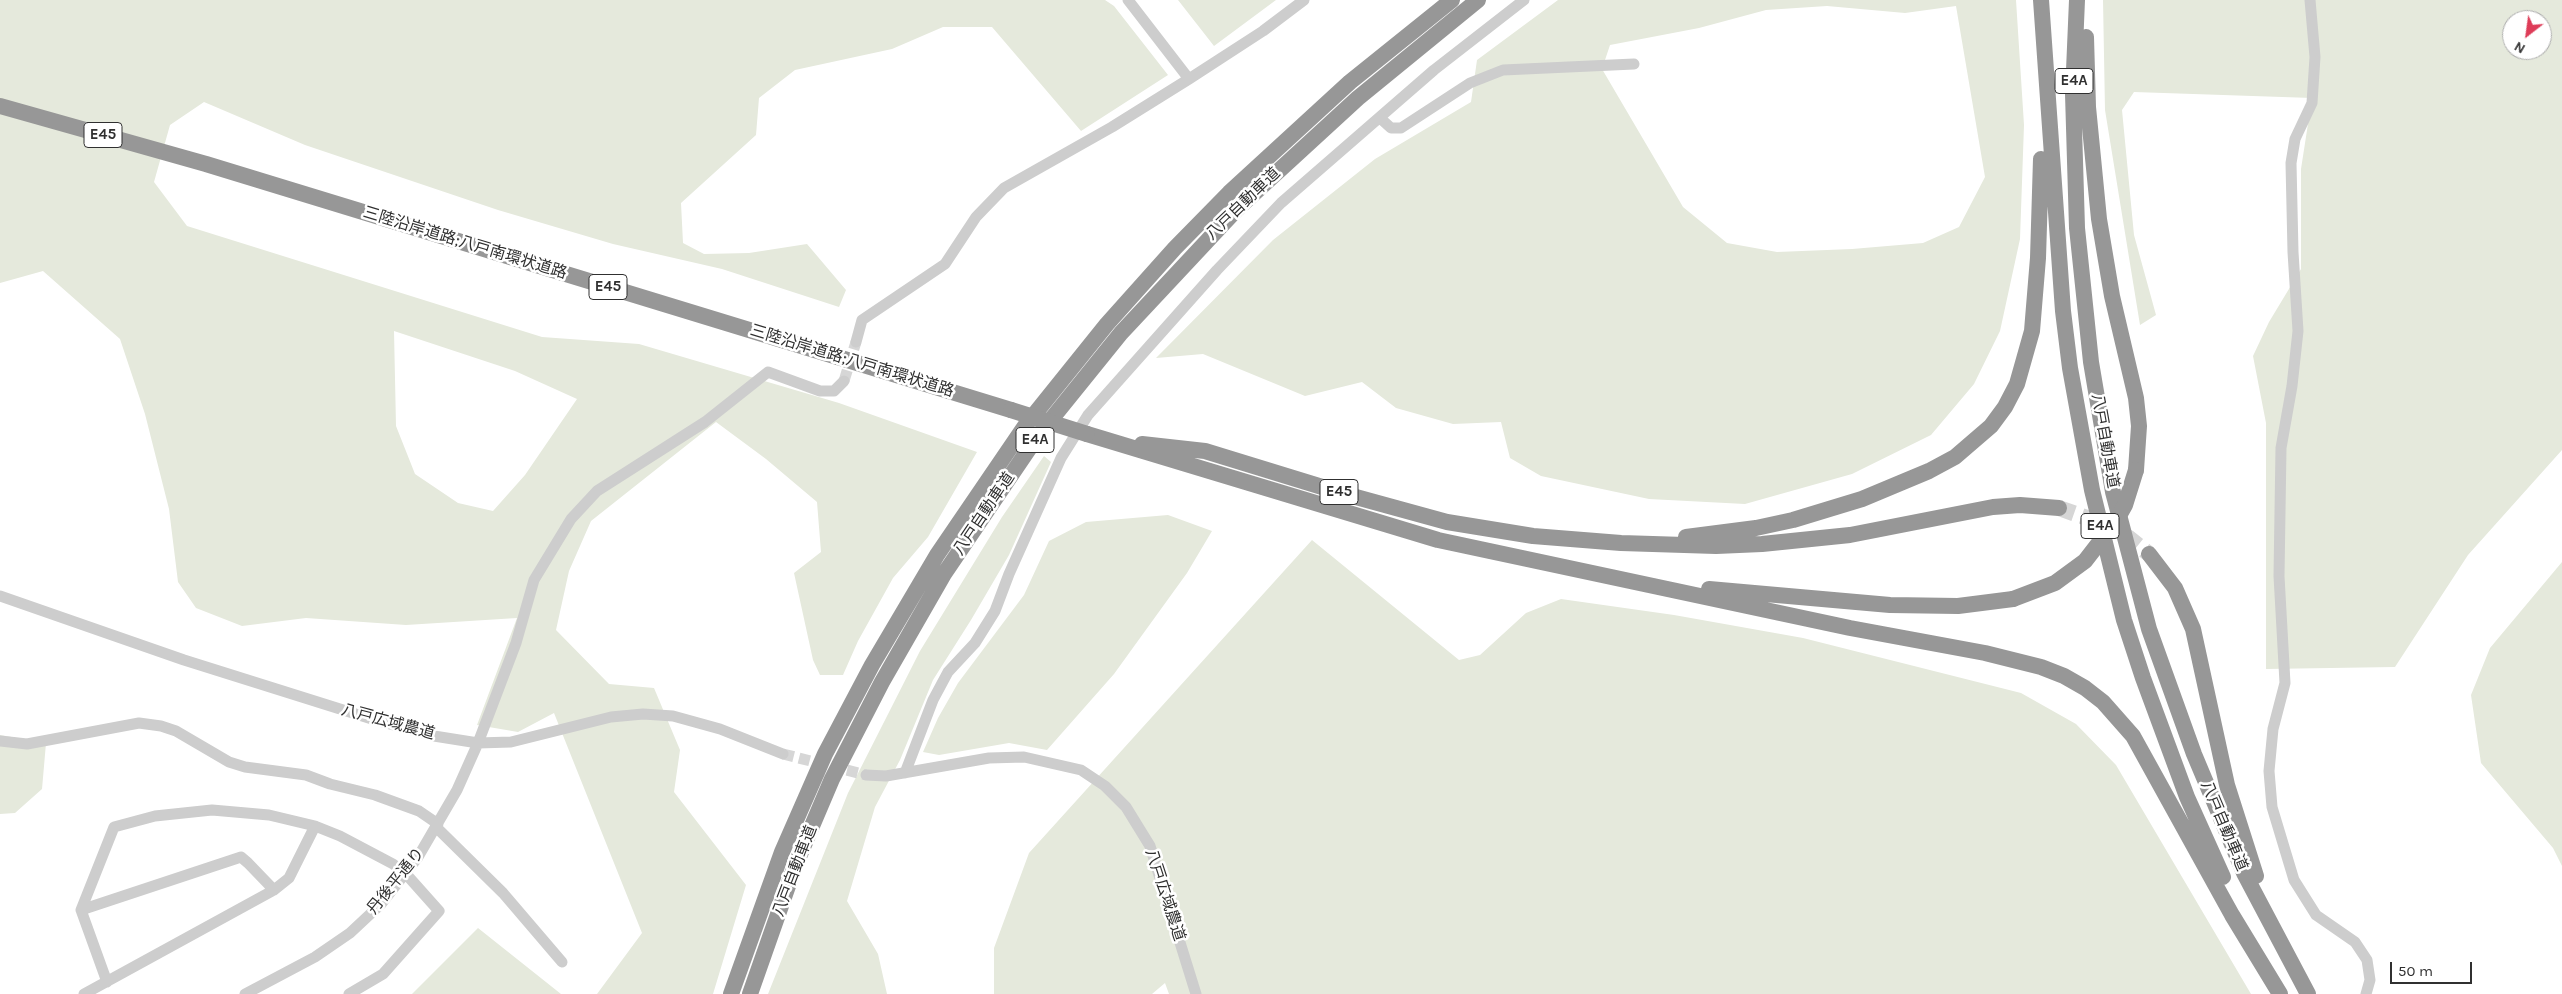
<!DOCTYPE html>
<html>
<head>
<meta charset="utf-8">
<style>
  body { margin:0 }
  #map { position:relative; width:2562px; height:994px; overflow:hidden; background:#fff; font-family:Karla,sans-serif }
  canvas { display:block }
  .north { position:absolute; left:2502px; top:10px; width:50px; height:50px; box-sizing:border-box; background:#fff; border:1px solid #acacac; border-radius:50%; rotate:210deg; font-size:14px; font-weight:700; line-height:20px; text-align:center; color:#303030 }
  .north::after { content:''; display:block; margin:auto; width:18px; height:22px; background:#de3c58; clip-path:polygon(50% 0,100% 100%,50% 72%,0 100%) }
  .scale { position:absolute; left:2390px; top:962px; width:82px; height:22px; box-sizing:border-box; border:2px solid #303030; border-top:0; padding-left:6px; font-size:15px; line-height:18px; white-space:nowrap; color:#303030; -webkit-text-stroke:4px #fff; paint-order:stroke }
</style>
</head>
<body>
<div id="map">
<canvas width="2562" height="994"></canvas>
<div class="north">N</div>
<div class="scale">50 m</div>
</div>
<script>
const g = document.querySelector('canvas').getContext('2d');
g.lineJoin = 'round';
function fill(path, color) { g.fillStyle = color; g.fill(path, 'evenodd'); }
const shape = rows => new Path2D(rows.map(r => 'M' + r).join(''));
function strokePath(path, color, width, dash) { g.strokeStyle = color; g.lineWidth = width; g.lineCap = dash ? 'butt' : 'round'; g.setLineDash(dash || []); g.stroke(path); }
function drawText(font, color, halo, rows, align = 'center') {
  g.font = font + ' Karla,"Noto Sans JP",sans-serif'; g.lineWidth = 5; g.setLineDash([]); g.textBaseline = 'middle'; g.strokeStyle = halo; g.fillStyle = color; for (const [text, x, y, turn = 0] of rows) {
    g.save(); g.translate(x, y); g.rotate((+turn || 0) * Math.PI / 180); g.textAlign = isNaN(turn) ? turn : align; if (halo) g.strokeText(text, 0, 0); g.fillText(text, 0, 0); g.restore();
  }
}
fill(shape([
  [0,0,1105,0,1114,6,1168,75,1081,131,992,27,943,27,892,49,795,70,759,98,756,135,681,203,683,243,704,254,749,253,807,244,846,290,839,307,722,269,613,244,498,210,305,145,204,102,170,125,154,182,187,226,542,337,639,344,839,403,977,452,928,537,893,578,858,641,843,675,820,675,813,660,794,573,821,552,817,502,766,459,716,422,591,521,569,571,556,630,609,684,654,688,680,750,674,792,746,885,713,994,597,994,642,933,554,713,518,732,477,725,517,618,406,625,306,618,242,626,196,608,178,582,169,509,145,414,120,339,43,271,0,283],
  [394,331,515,371,577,399,525,475,493,511,458,503,415,474,396,426],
  [1178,0,1276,0,1214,46],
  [1558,0,2016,0,2024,125,2020,239,2000,331,1974,384,1931,435,1852,474,1745,504,1649,499,1541,476,1510,458,1501,422,1453,424,1396,408,1362,382,1305,396,1203,354,1156,358,1273,240,1375,159,1471,102,1477,60],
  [1827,6,1905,13,1956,6,1985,177,1959,227,1923,243,1852,249,1777,252,1727,243,1683,207,1602,69,1610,45,1699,28,1766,10],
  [2103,0,2562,0,2562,450,2468,555,2395,667,2266,669,2266,423,2253,356,2269,322,2301,269,2301,169,2312,98,2134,92,2122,110,2134,235,2156,315,2140,325,2105,110],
  [2512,20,2542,20,2542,50,2512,50],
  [1044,456,1051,462,1009,555,971,620,933,680,900,760,875,807,847,901,878,954,887,994,768,994,848,793,920,651,1002,517],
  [1168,515,1212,531,1187,573,1114,674,1047,750,1009,743,939,755,923,752,938,718,958,683,1024,595,1049,541,1086,522],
  [1312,540,1459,660,1480,655,1526,613,1561,599,1674,615,1803,638,2021,693,2076,724,2116,765,2251,994,1169,994,1165,983,1152,994,994,994,994,948,1029,853],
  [2562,562,2562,866,2553,848,2481,763,2471,695,2490,648],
  [0,735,46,743,42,789,15,813,0,814],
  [478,928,561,994,412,994]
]), '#e5e9dc');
strokePath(shape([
  [844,381,856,342],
  [783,754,866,775]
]), '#d6d6d6', 11, [11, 5.5]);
strokePath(shape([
  [2059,508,2104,524,2129,538,2149,554]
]), '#d6d6d6', 16, [16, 8]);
strokePath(shape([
  [1128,0,1189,79],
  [2310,0,2315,57,2312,103,2295,139,2291,163,2293,252,2298,331,2292,386,2281,448,2279,576,2285,683,2273,729,2269,771,2272,807,2294,880,2316,915,2355,942,2367,960,2370,980,2366,994],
  [1380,118,1391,128,1401,128,1470,83,1503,70,1634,64],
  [856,342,862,320,945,264,976,217,1004,188,1112,127,1189,79,1263,31,1304,0],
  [0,596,184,660,375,720,434,736,478,743,511,742,611,717,643,714,673,716,720,729,783,754],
  [0,741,27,744,139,723,161,726,176,731,229,762,245,767,306,775,330,784,375,795,419,811,438,824],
  [905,773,933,700,948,672,975,643,995,611,1009,574,1061,458,1088,415,1217,270,1281,203,1434,70,1524,0],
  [866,775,886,776,989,758,1024,757,1081,770,1105,786,1126,807,1150,846,1196,994],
  [437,828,503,893,562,962],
  [81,910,241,857,248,863,274,890],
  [107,982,81,910,114,827,155,816,212,810,269,815,315,826,340,836,393,864,406,874,439,911,383,974,349,994],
  [84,994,274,890,289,878,315,826],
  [245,994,315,957,350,933,381,904,418,857,457,790,478,743,516,643,534,580,571,519,597,491,705,422,768,372,820,391,834,391,844,381]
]), '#cdcdcd', 11);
strokePath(shape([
  [2041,0,2063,311,2070,368,2092,490,2124,620,2143,678,2187,797,2223,877],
  [2077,0,2073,94,2077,228,2091,362,2113,492,2149,629,2194,754,2244,873,2308,994],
  [2086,37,2088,107,2099,219,2112,296,2136,398,2139,426,2136,470],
  [0,106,206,164,1011,410],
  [1087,434,1438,540,1850,628,1985,653,2041,667,2064,676,2085,688,2103,702,2133,736,2232,915,2280,994],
  [1142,444,1205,451,1345,494,1447,522,1533,536,1621,543,1716,546,1762,544,1850,535,1993,507,2020,505,2059,508],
  [1686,537,1756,528,1793,520,1862,499,1929,471,1955,457,1991,426,2005,407,2017,384,2032,331,2038,258,2041,159],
  [2149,554,2175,588,2193,629,2227,785,2256,876],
  [1709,589,1890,605,1958,606,2013,599],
  [731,994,782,852,825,754,872,665,937,555,1025,426,1107,324,1175,248,1229,193,1350,82,1452,0],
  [750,994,795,866,832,779,882,682,944,574,1037,437,1121,333,1237,209,1358,98,1478,0]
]), '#979797', 16);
strokePath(shape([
  [1011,410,1087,434],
  [2013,599,2055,583,2085,561,2116,521,2125,505,2136,470]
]), '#979797', 16);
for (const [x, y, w] of [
  [2074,81,38],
  [103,135,38],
  [608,287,38],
  [1035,440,38],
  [1339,492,38],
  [2100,526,38]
]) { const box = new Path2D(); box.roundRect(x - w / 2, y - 12.5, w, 25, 4); g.fillStyle = '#fff'; g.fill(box); strokePath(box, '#303030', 1); }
drawText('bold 15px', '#303030', null, [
  ["E4A",2074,81],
  ["E45",103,135],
  ["E45",608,287],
  ["E4A",1035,440],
  ["E45",1339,492],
  ["E4A",2100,526]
]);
drawText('16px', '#303030', '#fff', [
  ["八戸自動車道",1243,204,-44],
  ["三陸沿岸道路;八戸南環状道路",465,243,17],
  ["三陸沿岸道路;八戸南環状道路",852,361,17],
  ["八戸自動車道",2105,441,80],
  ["八戸自動車道",984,514,-56],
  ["八戸広域農道",388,722,15],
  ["八戸自動車道",2224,826,67],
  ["八戸自動車道",795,871,-69],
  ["丹後平通り",396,881,-51],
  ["八戸広域農道",1165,895,72]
]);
</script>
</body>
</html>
